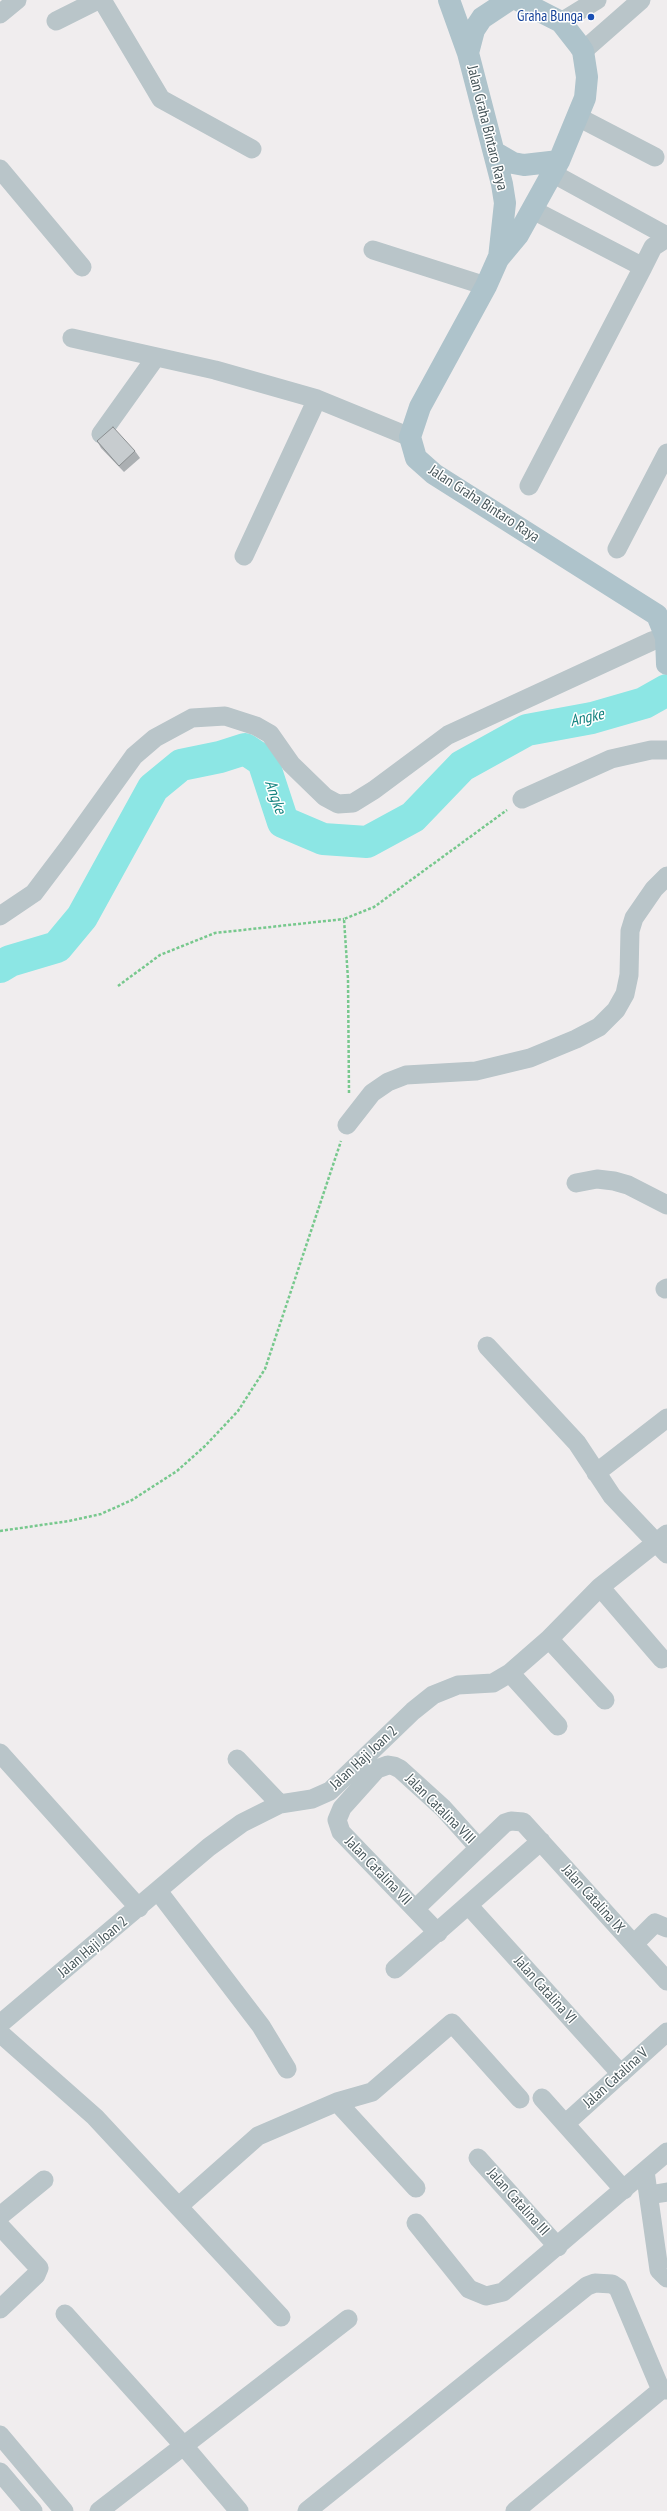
<!DOCTYPE html>
<html>
<head>
<meta charset="utf-8">
<style>
  body { margin:0 }
  canvas { display:block; background:#f0edee }
</style>
</head>
<body>
<canvas width="667" height="2511"></canvas>
<script>
const g = document.querySelector('canvas').getContext('2d');
g.lineJoin = 'round';
const shape = rows => new Path2D(rows.map(r => 'M' + r).join(''));
function strokePath(path, color, width, dash) { g.strokeStyle = color; g.lineWidth = width; g.lineCap = dash ? 'butt' : 'round'; g.setLineDash(dash || []); g.stroke(path); }
function fill(path, color) { g.fillStyle = color; g.fill(path, 'evenodd'); }
function drawText(font, color, halo, rows, align = 'center') {
  g.font = font + ' "PT Sans Narrow",sans-serif'; g.lineWidth = 3; g.setLineDash([]); g.textBaseline = 'middle'; g.strokeStyle = halo; g.fillStyle = color; for (const [text, x, y, turn = 0] of rows) {
    g.save(); g.translate(x, y); g.rotate((+turn || 0) * Math.PI / 180); g.textAlign = isNaN(turn) ? turn : align; if (halo) g.strokeText(text, 0, 0); g.fillText(text, 0, 0); g.restore();
  }
}
strokePath(shape([
  [0,967,10,961,57,947,82,917,153,788,181,765,220,757,245,749,263,761,283,822,323,839,367,842,413,817,462,766,527,730,592,718,644,703,667,690]
]), '#8ce6e4', 32);
strokePath(shape([
  [118,986,160,955,215,933,344,919],
  [349,1093,348,979,344,919,374,907,507,810],
  [0,1531,69,1521,101,1514,132,1500,177,1471,205,1446,238,1411,265,1369,341,1141]
]), '#77c88d', 2.5, [3, 2]);
strokePath(shape([
  [102,0,161,99,252,149],
  [0,14,17,0],
  [56,21,98,0],
  [561,22,597,0],
  [583,51,641,0],
  [578,117,655,157],
  [0,169,82,267],
  [552,173,667,236],
  [373,250,486,286],
  [643,267,653,247,667,238],
  [72,338,215,370,317,399,410,437],
  [101,434,156,357],
  [529,486,643,267,533,210],
  [617,549,667,453],
  [244,556,317,399],
  [522,799,611,759,651,750,667,750],
  [0,916,34,893,68,848,134,756,155,738,192,718,225,716,256,726,270,734,291,764,325,797,338,804,353,803,374,790,448,735,652,641,666,637],
  [347,1125,372,1093,388,1082,406,1075,476,1071,530,1058,576,1039,599,1027,616,1010,625,994,629,975,630,931,634,918,654,889,667,876],
  [576,1183,597,1179,614,1181,628,1185,667,1205],
  [665,1289,667,1288],
  [487,1346,577,1443,612,1496,667,1554],
  [596,1473,667,1418],
  [600,1587,662,1659],
  [549,1639,605,1700],
  [510,1673,558,1726],
  [0,1753,139,1908],
  [237,1759,280,1804],
  [158,1891,261,2026,287,2069],
  [469,1906,621,2074],
  [415,1909,505,1823,511,1821,523,1822,667,1981],
  [438,1933,341,1832,337,1820,342,1808,377,1769,388,1765,394,1766,400,1769,443,1808,479,1848],
  [634,1944,655,1923,667,1928],
  [395,1969,541,1841],
  [0,2024,209,1847,242,1823,280,1804,312,1799,330,1791,413,1711,433,1695,458,1685,493,1683,510,1673,549,1639,600,1587,667,1534],
  [0,2033,95,2117,281,2317],
  [542,2098,624,2190],
  [337,2102,416,2188],
  [565,2124,667,2032],
  [478,2158,558,2247],
  [645,2171,659,2270,667,2278],
  [649,2195,667,2192],
  [179,2206,258,2136,337,2102,372,2092,452,2023,520,2099],
  [0,2216,44,2180],
  [416,2223,469,2289,486,2296,503,2292,667,2152],
  [0,2226,39,2268,36,2275,0,2309],
  [65,2314,183,2445,239,2511],
  [0,2435,64,2511],
  [0,2472,33,2511],
  [99,2511,348,2319],
  [307,2511,587,2286,595,2283,612,2284,618,2288,661,2390],
  [515,2511,661,2390,667,2390]
]), '#b9c5c9', 19);
strokePath(shape([
  [449,0,468,53,502,184,505,203,499,258],
  [518,0,561,22,579,45,583,51,587,77,585,98,559,161,518,235,498,259,486,286,420,407,410,437,416,458,434,474,657,615,666,637,667,664],
  [468,53,474,30,482,18,509,0],
  [494,152,513,163,524,165,559,161]
]), '#aec3cb', 22);
fill(shape([
  [97,441,135,451,140,458,124,472,101,448]
]), '#abafb2');
const building = shape([
  [113,427,135,451,119,466,97,441,113,427]
]);
fill(building, '#c7cccf');
strokePath(building, '#8b8f91', 1);
for (const [x, y, r, color] of [
  [591,17,4,"#1a4fb4"]
]) { const dot = new Path2D(); dot.arc(x, y, r, 0, 2 * Math.PI); g.fillStyle = color; g.fill(dot); strokePath(dot, '#fff', 1.5); }
drawText('15px', '#164399', '#fff', [
  ["Graha Bunga",583,17]
], 'right');
drawText('15px', '#465559', '#fff', [
  ["Jalan Graha Bintaro Raya",487,128,76],
  ["Jalan Graha Bintaro Raya",484,504,33],
  ["Jalan Haji Joan 2",364,1758,-43],
  ["Jalan Catalina VIII",440,1809,45],
  ["Jalan Catalina VII",378,1871,46],
  ["Jalan Catalina IX",593,1899,48],
  ["Jalan Haji Joan 2",93,1947,-40],
  ["Jalan Catalina VI",545,1990,48],
  ["Jalan Catalina V",616,2078,-42],
  ["Jalan Catalina III",518,2202,48]
]);
drawText('italic 16px', '#13837f', '#fff', [
  ["Angke",587,718,-13],
  ["Angke",275,797,71]
]);
</script>
</body>
</html>
